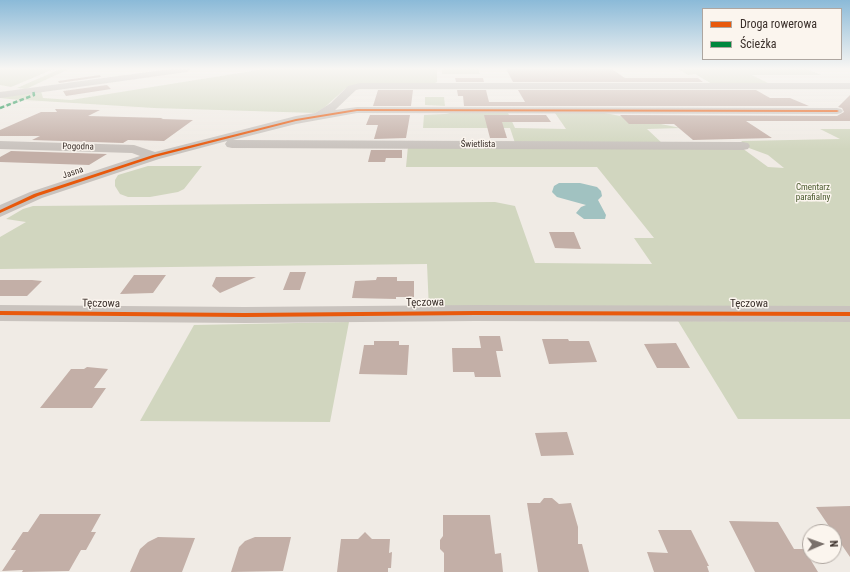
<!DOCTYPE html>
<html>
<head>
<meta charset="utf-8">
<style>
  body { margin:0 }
  #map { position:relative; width:850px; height:572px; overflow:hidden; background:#f0ebe5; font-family:"Roboto Condensed",sans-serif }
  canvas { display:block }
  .legend { position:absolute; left:702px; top:8px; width:140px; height:52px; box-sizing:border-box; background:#fbf5ee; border:1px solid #aea6a0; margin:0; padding:5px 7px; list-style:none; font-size:12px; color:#3b302b }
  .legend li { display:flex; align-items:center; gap:8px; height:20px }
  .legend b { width:20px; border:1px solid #aea6a0 }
  .north { position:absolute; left:802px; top:524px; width:40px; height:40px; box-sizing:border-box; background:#fbf5ee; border:1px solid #aea6a0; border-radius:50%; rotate:88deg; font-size:11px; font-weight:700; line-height:16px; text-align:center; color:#3b302b }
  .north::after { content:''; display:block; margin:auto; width:14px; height:18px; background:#7a716c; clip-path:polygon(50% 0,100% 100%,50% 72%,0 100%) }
</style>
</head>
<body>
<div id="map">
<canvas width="850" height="572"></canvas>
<ul class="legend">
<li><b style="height:5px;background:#e8590c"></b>Droga rowerowa</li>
<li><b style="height:5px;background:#00873e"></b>Ścieżka</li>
</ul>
<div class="north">N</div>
</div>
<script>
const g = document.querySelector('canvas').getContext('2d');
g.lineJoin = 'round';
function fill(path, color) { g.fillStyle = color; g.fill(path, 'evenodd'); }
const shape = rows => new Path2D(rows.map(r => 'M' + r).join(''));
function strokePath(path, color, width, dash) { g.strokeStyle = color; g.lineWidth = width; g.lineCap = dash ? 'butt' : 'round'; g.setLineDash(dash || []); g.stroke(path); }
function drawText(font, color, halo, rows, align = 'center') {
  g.font = font + ' "Roboto Condensed",sans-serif'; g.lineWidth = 3; g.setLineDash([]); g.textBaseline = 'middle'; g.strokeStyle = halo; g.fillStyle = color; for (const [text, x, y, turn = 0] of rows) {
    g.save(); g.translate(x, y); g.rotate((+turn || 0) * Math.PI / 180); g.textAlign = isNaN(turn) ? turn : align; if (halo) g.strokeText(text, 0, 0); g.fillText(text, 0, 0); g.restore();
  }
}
fill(shape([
  [0,69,54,69,11,87,0,85],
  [60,69,69,69,26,89,17,88],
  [264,69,437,69,437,82,435,83,346,88,325,107,315,113,154,108,25,100,0,108,0,107,19,100,0,98,0,97,41,91,43,98,71,100],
  [442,69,478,69,480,74,442,74],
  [678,69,806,69,822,75,752,75,770,84,712,84,695,74,688,75],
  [425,97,444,97,445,106,425,105],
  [450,113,508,113,515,128,566,129,555,113,605,113,681,128,647,129,662,143,515,143,510,128,423,128,424,115,445,114],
  [820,129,850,129,850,311,429,310,427,264,0,269,0,237,26,222,6,219,23,209,33,206,495,202,515,206,535,263,652,264,634,238,654,238,597,167,406,167,408,146,742,148,768,167,784,168,768,155,749,148,741,141,840,139],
  [148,166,202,166,184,189,178,192,150,197,128,197,120,194,115,186,115,180,118,175],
  [678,321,850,322,850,419,738,419],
  [349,322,330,422,140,421,194,325]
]), '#d1d6bf');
fill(shape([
  [559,183,580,183,597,187,601,191,602,196,598,200,606,215,605,219,584,219,576,213,581,207,586,205,557,197,552,192,554,186]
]), '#a1c2c1');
fill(shape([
  [506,69,612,69,625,78,698,78,703,82,513,82],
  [100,75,101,77,59,83,58,81],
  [455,78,483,78,484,82,456,82],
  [107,85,111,89,66,96,63,91],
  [378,90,413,90,411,106,373,106],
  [457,90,486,90,489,102,525,102,518,90,756,90,770,98,790,98,809,106,464,106,463,96,458,96],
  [850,95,850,121,746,121,772,138,693,140,674,124,629,124,620,115,837,116,844,112,842,108,838,107],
  [55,109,100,110,88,116,163,118,161,119,193,120,164,141,128,140,123,143,32,140,40,136,0,136,0,130,41,112,57,112],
  [370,115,410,115,406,138,374,139,378,125,366,125],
  [484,115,546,115,551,122,502,122,507,138,490,138],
  [371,150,402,150,402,158,386,158,385,162,368,162],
  [11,151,107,154,89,165,0,162,0,157],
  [549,232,574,232,581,249,555,248],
  [290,272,306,272,300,290,283,290],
  [134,275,166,275,153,293,120,294],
  [216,277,256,277,220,293,212,286],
  [377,277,397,277,397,281,414,281,414,297,396,297,396,299,352,298,355,281,376,280],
  [0,280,32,280,42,281,27,296,0,296],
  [479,336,500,336,503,351,496,351,501,377,475,377,474,372,453,372,452,348,481,348],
  [542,339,568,339,569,341,589,341,597,362,549,364],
  [374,341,399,341,399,345,409,345,407,375,359,374,364,345,374,345],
  [676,343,690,368,657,368,644,344],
  [87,367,108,369,94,388,106,388,92,408,40,408,71,369,84,369],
  [567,432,574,455,541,456,535,433],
  [544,498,552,498,559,504,571,503,578,527,578,544,582,544,589,572,538,572,527,503,540,503],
  [850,506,850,557,816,507],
  [40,514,101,514,91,532,96,532,86,550,81,550,69,571,22,572,23,570,2,571,16,550,11,550,23,532,28,532],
  [443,515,490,515,495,554,501,553,503,572,444,572,444,553,440,549,440,540,443,536],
  [729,521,778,522,794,549,804,549,818,572,755,572],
  [658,530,691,530,709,566,707,566,709,572,654,572,647,552,668,553],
  [365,532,372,539,390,539,389,553,392,552,391,568,388,568,388,572,337,572,341,539,358,539],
  [158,537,195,538,182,572,130,572,140,549,148,542],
  [255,537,291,537,283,571,231,572,239,547,245,541]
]), '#c3afa7');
fill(shape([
  [170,69,191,69,187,72,0,98,0,92,170,69],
  [360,83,850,83,850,89,360,89,356,90,335,110,357,107,837,108,841,109,843,111,841,113,837,114,357,113,296,124,233,140,743,142,748,143,750,146,748,149,743,150,232,148,227,147,225,144,227,141,159,159,42,198,0,217,0,205,30,192,140,156,132,153,0,149,0,141,134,145,155,152,296,116,315,113,331,103,348,86,360,83],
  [0,305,245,307,476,305,850,306,850,322,476,321,245,323,0,321,0,305]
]), '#c9c3be');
strokePath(shape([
  [0,108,34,95,33,90]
]), '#00873e', 2.5, [4.5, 2.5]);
fill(shape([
  [357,109,837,110,839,111,837,112,357,111,296,121,155,157,38,196,0,213,0,210,34,194,153,155,296,119,357,109],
  [0,311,245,313,476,311,850,312,850,316,476,315,245,317,0,315,0,311]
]), '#e8590c');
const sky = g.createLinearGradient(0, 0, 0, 149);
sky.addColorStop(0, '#8bbad8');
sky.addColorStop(0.46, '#f8f6f3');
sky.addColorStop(1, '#f8f6f300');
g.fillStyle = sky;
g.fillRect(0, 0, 850, 149);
drawText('9px', '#3b302b', '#fbf5ee', [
  ["Świetlista",478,145],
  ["Pogodna",78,147,1],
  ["Jasna",73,173,-19]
]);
drawText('9px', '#4a5a2e', '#fbf5ee', [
  ["Cmentarz",813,188],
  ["parafialny",813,198]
]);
drawText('11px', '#3b302b', '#fbf5ee', [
  ["Tęczowa",425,303,-1],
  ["Tęczowa",101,304,1],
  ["Tęczowa",749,304]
]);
</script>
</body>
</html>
